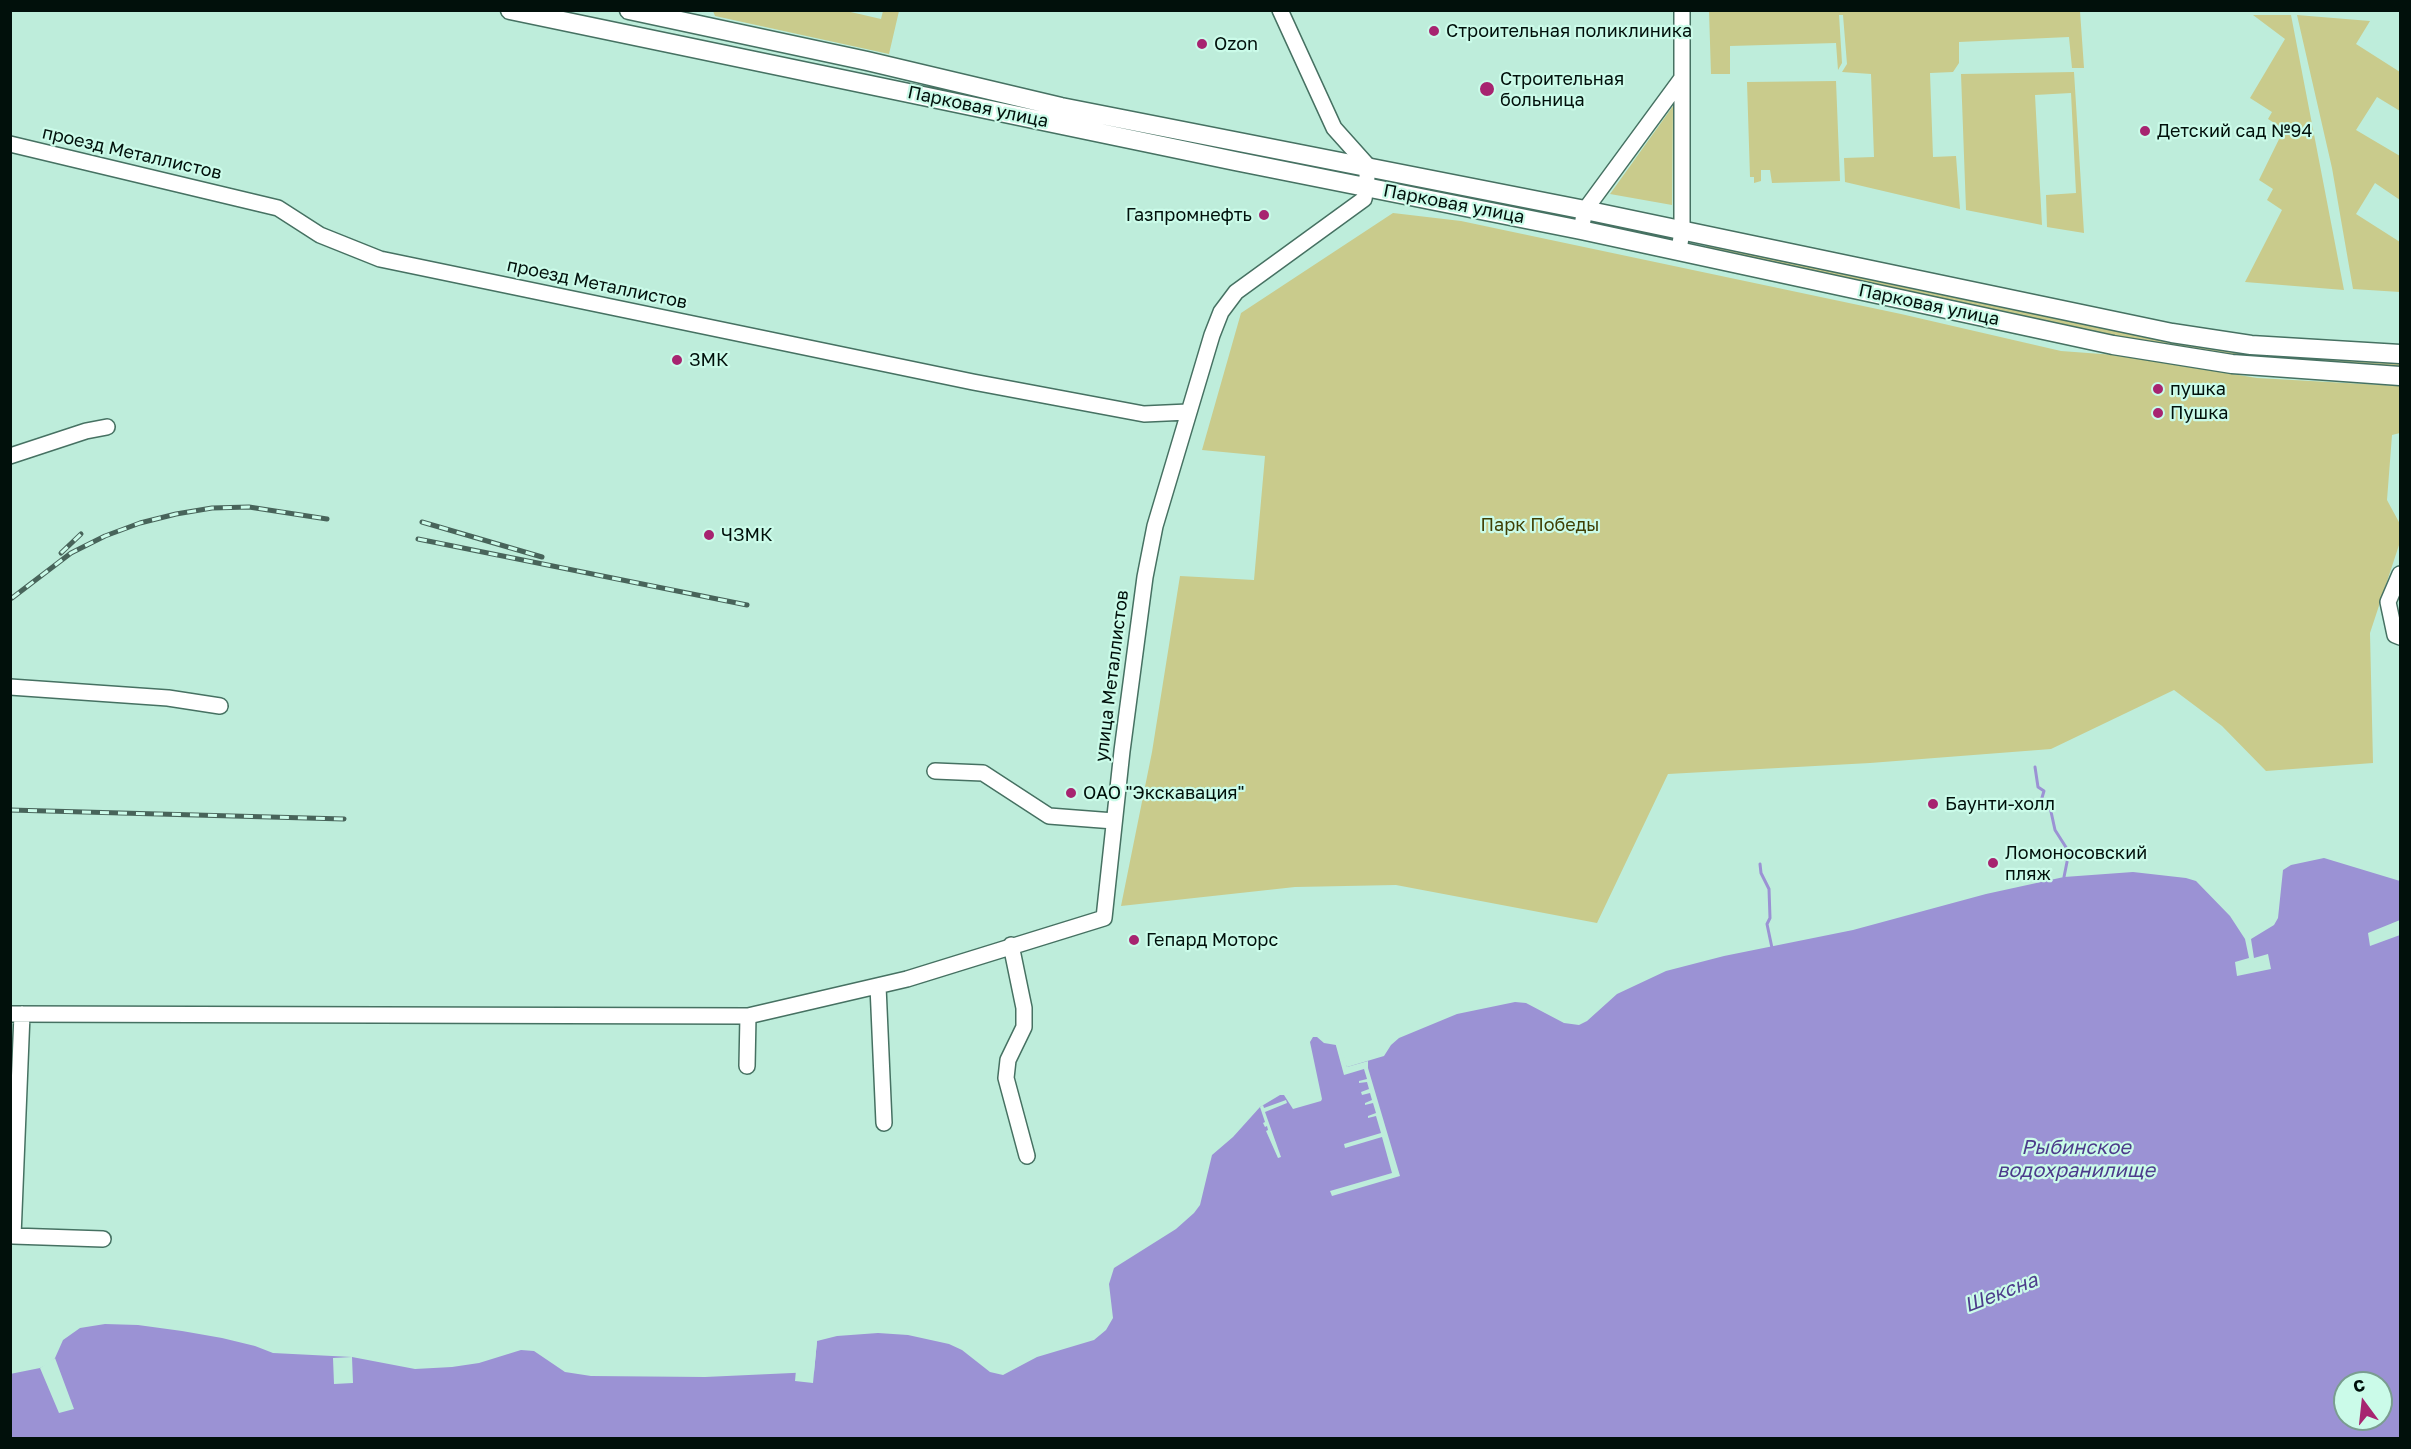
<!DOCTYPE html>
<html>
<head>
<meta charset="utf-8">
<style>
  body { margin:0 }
  #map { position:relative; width:2411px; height:1449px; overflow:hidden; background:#beeddb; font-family:"Golos Text",sans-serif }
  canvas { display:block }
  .frame { position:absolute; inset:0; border:12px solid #01100b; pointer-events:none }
  .north { position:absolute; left:2333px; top:1371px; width:60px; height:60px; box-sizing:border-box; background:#cbfbe9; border:2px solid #7a9d90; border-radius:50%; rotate:345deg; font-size:16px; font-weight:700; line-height:24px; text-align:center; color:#01100b }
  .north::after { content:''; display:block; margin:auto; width:21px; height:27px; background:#a72470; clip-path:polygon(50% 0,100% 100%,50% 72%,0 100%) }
</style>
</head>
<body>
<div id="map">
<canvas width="2411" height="1449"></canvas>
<div class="frame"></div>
<div class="north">С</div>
</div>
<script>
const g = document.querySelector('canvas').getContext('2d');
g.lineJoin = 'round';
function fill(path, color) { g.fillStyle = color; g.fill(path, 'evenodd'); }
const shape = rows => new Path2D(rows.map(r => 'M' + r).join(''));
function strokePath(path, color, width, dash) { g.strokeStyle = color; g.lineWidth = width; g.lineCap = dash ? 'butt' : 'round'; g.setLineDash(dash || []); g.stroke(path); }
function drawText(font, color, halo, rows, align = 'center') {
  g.font = font + ' "Golos Text",sans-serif'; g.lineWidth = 4.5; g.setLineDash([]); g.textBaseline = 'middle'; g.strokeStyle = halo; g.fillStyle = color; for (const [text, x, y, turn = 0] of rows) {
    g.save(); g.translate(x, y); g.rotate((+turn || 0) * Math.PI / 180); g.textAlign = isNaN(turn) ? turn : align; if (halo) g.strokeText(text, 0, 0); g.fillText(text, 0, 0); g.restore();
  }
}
fill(shape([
  [842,10,881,19,883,11,899,11,889,54,715,16,713,11],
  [1709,11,2080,11,2084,68,2072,68,2069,37,1959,42,1959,63,1953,72,1930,73,1933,157,1956,156,1960,209,1845,182,1844,158,1874,157,1871,74,1842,72,1847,64,1843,15,1839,15,1842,63,1838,70,1836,43,1730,46,1730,74,1711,74],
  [2253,15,2291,15,2344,290,2245,282,2282,210,2267,200,2273,189,2259,180,2284,129,2268,119,2272,112,2250,98,2285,39],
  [2297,15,2370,21,2356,44,2400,72,2400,111,2377,97,2356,130,2400,156,2400,200,2375,183,2356,214,2400,242,2400,292,2353,289,2332,168],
  [2074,72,2084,233,2047,227,2046,195,2076,193,2071,93,2035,95,2042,225,1966,210,1961,74],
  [1836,81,1840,181,1772,183,1770,170,1761,170,1761,181,1754,183,1754,177,1750,177,1747,82],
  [1673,106,1672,205,1610,194],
  [1393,213,1461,221,1901,314,2061,351,2115,355,2257,378,2400,386,2400,433,2392,435,2387,500,2400,524,2400,542,2370,633,2373,763,2266,771,2222,726,2174,690,2051,749,1870,763,1668,774,1597,923,1396,885,1295,887,1121,906,1152,752,1180,576,1254,580,1265,456,1202,450,1241,313],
  [1601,220,1668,234,1666,240,1600,226],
  [1707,243,2168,341,2216,349,2400,360,2400,367,2252,358,2166,347,1706,249]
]), '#c9cb8c');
fill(shape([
  [2324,858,2400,881,2400,1438,11,1438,10,1374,40,1368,48,1364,55,1358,63,1340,80,1328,105,1324,138,1325,182,1331,222,1338,255,1346,273,1353,352,1357,415,1369,452,1367,479,1363,521,1350,534,1351,565,1372,591,1376,705,1377,814,1372,817,1341,837,1336,878,1333,908,1335,949,1344,962,1350,990,1372,1003,1375,1037,1357,1094,1340,1106,1330,1113,1318,1109,1284,1114,1268,1176,1229,1194,1213,1200,1205,1212,1155,1233,1137,1260,1107,1280,1095,1284,1095,1293,1109,1321,1101,1322,1099,1310,1042,1313,1037,1317,1037,1324,1043,1336,1045,1347,1067,1384,1056,1391,1045,1399,1038,1457,1014,1515,1002,1526,1003,1564,1023,1579,1025,1587,1021,1617,994,1666,971,1724,956,1853,930,1986,894,2064,877,2133,872,2186,878,2196,881,2230,916,2245,939,2251,939,2274,925,2278,918,2283,870,2291,865],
  [2345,1383,2381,1383,2381,1419,2345,1419]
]), '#9b92d4');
fill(shape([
  [2400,920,2400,935,2370,946,2368,933],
  [2245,939,2251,939,2254,958,2268,954,2271,969,2237,976,2235,962,2249,958],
  [1335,1042,1338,1043,1342,1051,1347,1067,1368,1061,1368,1068,1400,1176,1332,1196,1330,1191,1392,1173,1382,1137,1345,1148,1344,1144,1381,1133,1376,1116,1368,1118,1368,1116,1376,1113,1373,1103,1365,1105,1365,1103,1372,1100,1370,1093,1362,1095,1361,1092,1369,1089,1367,1082,1359,1083,1359,1081,1367,1079,1364,1069,1344,1075],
  [1286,1100,1287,1103,1265,1112,1281,1157,1278,1158,1266,1131,1268,1130,1267,1126,1265,1127,1263,1123,1265,1122,1260,1107,1263,1105,1264,1108],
  [814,1340,817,1341,813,1383,795,1381,796,1370,811,1369],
  [352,1357,353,1383,334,1384,333,1358],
  [55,1358,74,1409,59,1413,40,1368]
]), '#beeddb');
strokePath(shape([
  [2035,767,2038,787,2044,791,2041,801,2050,807,2055,830,2069,852,2064,877],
  [1760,864,1761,873,1769,889,1770,918,1767,924,1772,948]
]), '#9b92d4', 3);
const minor = shape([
  [10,144,278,208,320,235,380,259,973,382,1144,414,1188,412],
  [1581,230,1585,210,1682,78],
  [1679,250,1682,231,1682,10],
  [10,456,86,431,107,427],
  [2400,574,2388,602,2395,635,2400,637],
  [10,687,168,698,220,706],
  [935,771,983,773,1049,816,1114,821],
  [1011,945,1024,1008,1024,1027,1008,1060,1006,1078,1027,1156],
  [878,986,884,1123],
  [10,1014,748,1016,907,979,1104,918,1122,751,1145,577,1155,526,1212,335,1221,312,1236,292,1364,199,1366,187,1368,166,1334,128,1280,10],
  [22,1014,13,1236,103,1239],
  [747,1066,748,1016]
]);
const major = shape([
  [510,10,1235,161,1581,230,2113,345,2232,364,2400,376],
  [629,10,867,61,1061,107,1585,210,2172,333,2251,345,2400,354]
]);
strokePath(minor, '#467162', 18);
strokePath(major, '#467162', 21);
strokePath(minor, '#fff', 15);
strokePath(major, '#fff', 18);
const rail = shape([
  [422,522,542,557],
  [418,539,747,605],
  [61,553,81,534],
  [12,598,71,553,105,536,140,523,176,514,212,508,249,507,327,519],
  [10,810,344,819]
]);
strokePath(rail, '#48645a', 5);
strokePath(rail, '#cbfbe9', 3, [9]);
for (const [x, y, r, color] of [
  [1434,31,6,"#a72470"],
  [1202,44,6,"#a72470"],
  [1487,89,8,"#a72470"],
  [2145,131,6,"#a72470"],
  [1264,215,6,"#a72470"],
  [677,360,6,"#a72470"],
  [2158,389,6,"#a72470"],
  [2158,413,6,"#a72470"],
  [709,535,6,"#a72470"],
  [1071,793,6,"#a72470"],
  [1933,804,6,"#a72470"],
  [1993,863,6,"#a72470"],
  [1134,940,6,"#a72470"]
]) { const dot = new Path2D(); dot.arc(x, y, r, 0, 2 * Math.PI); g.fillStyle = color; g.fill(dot); strokePath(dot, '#cbfbe9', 2); }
drawText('18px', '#01100b', '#cbfbe9', [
  ["Строительная поликлиника",1446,31],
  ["Ozon",1214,44],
  ["Строительная",1500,79],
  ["больница",1500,100],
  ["Детский сад №94",2157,131],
  ["Газпромнефть",1252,215,"right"],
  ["ЗМК",689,360],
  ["пушка",2170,389],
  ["Пушка",2170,413],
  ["ЧЗМК",721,535],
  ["ОАО \"Экскавация\"",1083,793],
  ["Баунти-холл",1945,804],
  ["Ломоносовский",2005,853],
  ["пляж",2005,874],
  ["Гепард Моторс",1146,940]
], 'left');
drawText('18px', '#01100b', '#cbfbe9', [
  ["Парковая улица",978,107,12],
  ["проезд Металлистов",132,153,13],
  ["Парковая улица",1454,204,11],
  ["проезд Металлистов",597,284,12],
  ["Парковая улица",1929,305,12],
  ["улица Металлистов",1112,676,-83]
]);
drawText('18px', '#3f3f03', '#cbfbe9', [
  ["Парк Победы",1540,525]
]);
drawText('italic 20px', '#4d3c8b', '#cbfbe9', [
  ["Рыбинское",2076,1148],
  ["водохранилище",2076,1171],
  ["Шексна",2001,1293,-21]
]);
</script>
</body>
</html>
